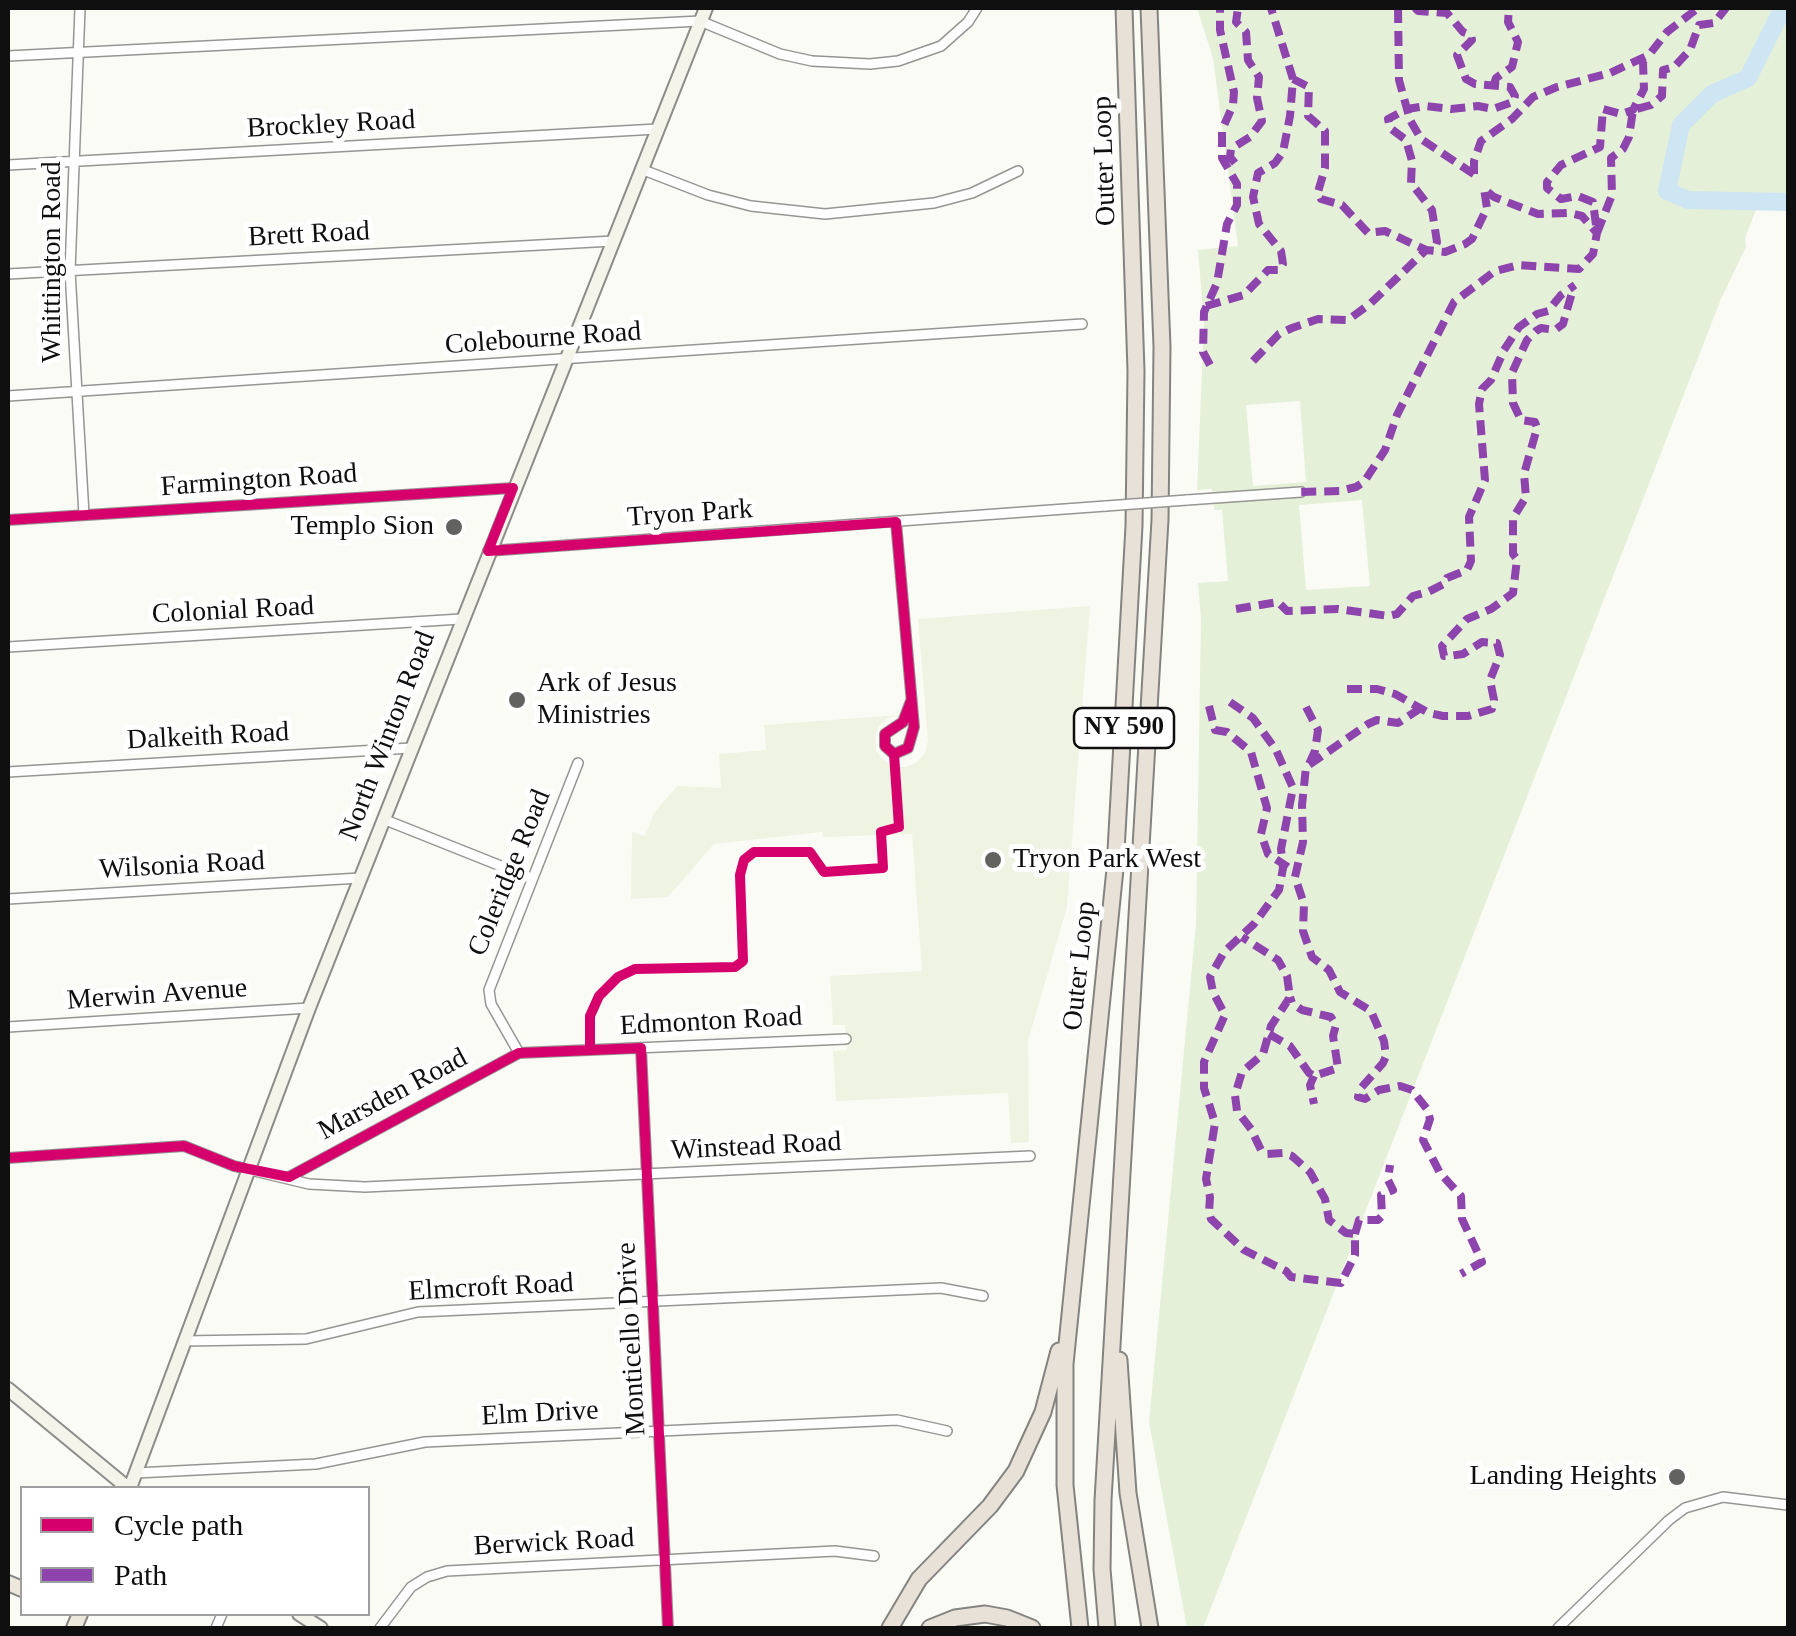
<!DOCTYPE html>
<html>
<head>
<meta charset="utf-8">
<style>
  body { margin:0 }
  #map { position:relative; width:1796px; height:1636px; overflow:hidden; background:#fbfbf6; font-family:Georgia,serif }
  canvas { display:block }
  .frame { position:absolute; inset:0; border:10px solid #0f0f0f; pointer-events:none }
  .legend { position:absolute; left:20px; top:1486px; width:350px; height:130px; box-sizing:border-box; background:#fff; border:2px solid #9f9f9f; margin:0; padding:12px 18px; list-style:none; font-size:30px; color:#0f0f0f }
  .legend li { display:flex; align-items:center; gap:20px; height:50px }
  .legend b { width:50px; border:2px solid #9f9f9f }
</style>
</head>
<body>
<div id="map">
<canvas width="1796" height="1636"></canvas>
<div class="frame"></div>
<ul class="legend">
<li><b style="height:12px;background:#d6006c"></b>Cycle path</li>
<li><b style="height:12px;background:#8e44ad"></b>Path</li>
</ul>
</div>
<script>
const g = document.querySelector('canvas').getContext('2d');
g.lineJoin = 'round';
function fill(path, color) { g.fillStyle = color; g.fill(path, 'evenodd'); }
const shape = rows => new Path2D(rows.map(r => 'M' + r).join(''));
function strokePath(path, color, width, dash) { g.strokeStyle = color; g.lineWidth = width; g.lineCap = dash ? 'butt' : 'round'; g.setLineDash(dash || []); g.stroke(path); }
function drawText(font, color, halo, rows, align = 'center') {
  g.font = font + ' Georgia,serif'; g.lineWidth = 10; g.setLineDash([]); g.textBaseline = 'middle'; g.strokeStyle = halo; g.fillStyle = color; for (const [text, x, y, turn = 0] of rows) {
    g.save(); g.translate(x, y); g.rotate((+turn || 0) * Math.PI / 180); g.textAlign = isNaN(turn) ? turn : align; if (halo) g.strokeText(text, 0, 0); g.fillText(text, 0, 0); g.restore();
  }
}
fill(shape([
  [1197,8,1788,8,1788,202,1759,202,1745,238,1746,247,1721,299,1203,1628,1187,1628,1149,1422,1196,924,1201,618,1198,583,1228,581,1222,510,1214,510,1212,489,1197,490,1204,323,1198,250,1238,246,1213,58],
  [1300,401,1306,482,1253,486,1246,405],
  [1362,500,1370,586,1306,590,1299,505]
]), '#e4f0d7');
fill(shape([
  [1090,606,1067,907,1028,1041,1029,1142,1011,1143,1008,1093,836,1101,833,1051,847,1050,845,1025,833,1025,830,976,922,971,912,834,823,837,822,832,714,844,668,897,631,899,632,832,645,836,654,813,677,786,721,788,719,754,766,750,764,725,899,715,888,718,879,726,875,738,876,750,883,760,894,767,906,767,917,762,925,753,928,741,918,619]
]), '#eef4e1');
strokePath(shape([
  [1783,8,1748,78,1712,94,1681,125,1667,191,1688,200,1788,202]
]), '#cee5f3', 18);
const street = shape([
  [80,8,70,271,84,515],
  [8,56,700,21,780,54,812,61,870,64,898,61,941,46,968,22,977,8],
  [8,165,657,129],
  [641,169,708,195,751,206,825,214,934,203,972,193,1018,171],
  [8,274,613,241],
  [8,396,1082,324],
  [1187,500,1301,492],
  [8,520,513,488],
  [896,522,914,727,908,748,894,754,885,746,885,734,903,722,911,701],
  [488,551,1106,506],
  [8,647,461,619],
  [8,772,411,748],
  [383,819,531,878],
  [8,899,360,878],
  [8,1027,309,1008],
  [641,1048,668,1628],
  [519,1053,491,1004,489,990,578,763],
  [8,1158,184,1146,234,1166,309,1184,365,1187,1030,1156],
  [289,1177,519,1053,846,1039],
  [184,1341,306,1339,418,1312,941,1288,983,1296],
  [136,1473,316,1464,425,1442,897,1420,947,1431],
  [216,1628,222,1614],
  [380,1628,411,1587,427,1577,447,1571,835,1551,874,1556],
  [1558,1628,1669,1520,1685,1508,1723,1497,1788,1505]
]);
const secondary = shape([
  [8,1389,128,1488],
  [130,1488,309,1008,706,8],
  [299,1614,321,1628]
]);
const primary = shape([
  [8,1583,22,1589],
  [74,1628,80,1614]
]);
const highway = shape([
  [1119,1360,1128,1493,1150,1628],
  [890,1628,919,1579,990,1506,1016,1471,1043,1412,1059,1351],
  [930,1628,955,1618,985,1614,1007,1618,1032,1628],
  [1080,1628,1065,1485,1065,1364,1115,869,1134,526,1136,371,1124,8],
  [1107,1628,1102,1569,1103,1500,1160,520,1162,347,1149,8]
]);
strokePath(street, '#959593', 12);
strokePath(secondary, '#8c8c8a', 16);
strokePath(primary, '#838380', 18);
strokePath(highway, '#838380', 19);
strokePath(street, '#fefefe', 9);
strokePath(secondary, '#f5f4eb', 12);
strokePath(primary, '#ece8dc', 14);
strokePath(highway, '#e8e1d8', 15);
const streetBridge = shape([
  [1106,506,1187,500]
]);
strokePath(streetBridge, '#959593', 12, []);
strokePath(streetBridge, '#fefefe', 9);
strokePath(shape([
  [1398,8,1399,80,1410,120,1421,139,1478,177],
  [1415,8,1418,11,1447,13,1463,32,1471,35,1472,40,1457,55,1466,79,1475,84,1510,87,1515,96,1513,102,1493,109,1478,106,1451,109,1426,106,1407,109,1388,119,1390,128,1406,140,1412,161,1411,183,1432,210,1437,242,1434,251],
  [1293,79,1309,87,1308,116,1325,131,1325,168,1318,192,1321,199,1342,205,1368,233,1385,231,1426,250],
  [1493,87,1496,78,1512,67,1518,42,1508,22,1509,8],
  [1235,163,1230,157,1231,149,1250,137,1262,121,1257,98,1259,77,1248,60,1246,32,1236,22,1238,8],
  [1474,174,1474,161,1481,141,1512,119,1533,97,1557,87,1610,73,1649,55,1667,32,1698,8],
  [1596,225,1593,202,1578,196,1561,199,1547,188,1547,182,1561,165,1600,147,1603,109,1621,114,1633,110,1644,89,1643,62,1649,55],
  [1597,233,1612,195,1611,158,1623,149,1629,137,1633,110,1651,105,1662,96,1663,70,1674,67,1690,50,1699,25,1714,23,1726,8],
  [1206,306,1244,295,1268,270,1279,270,1283,264,1281,251,1259,224,1253,197,1258,173,1275,163,1283,152,1290,116,1293,79,1271,8],
  [1253,361,1279,334,1292,328,1318,319,1348,320,1371,303,1426,250,1445,252,1465,244,1472,239,1487,208,1484,189,1494,197,1538,214,1570,213,1582,216,1597,233,1593,254,1579,269,1519,265,1495,271,1454,302,1397,415,1385,450,1364,482,1356,487,1340,491,1301,492],
  [1210,365,1203,352,1204,312,1217,283,1227,224,1237,205,1237,184,1222,158,1222,130,1233,105,1234,92,1220,30,1220,8],
  [1236,609,1278,602,1287,611,1338,609,1389,616,1397,614,1413,596,1428,592,1444,584,1447,578,1467,570,1471,561,1469,517,1485,480,1479,404,1482,389,1491,380,1504,350,1519,327,1537,314,1548,311,1561,295,1575,285],
  [1347,689,1377,689,1395,694,1429,713,1443,716,1468,716,1492,709,1494,700,1490,680,1500,655,1497,643,1482,642,1463,654,1449,656,1444,656,1442,646,1467,619,1491,609,1513,593,1517,559,1513,554,1513,518,1526,497,1524,474,1537,428,1535,422,1521,420,1513,403,1512,373,1527,340,1536,331,1541,328,1555,330,1563,324,1573,289],
  [1230,702,1253,718,1276,750,1293,788,1281,849,1283,868,1279,890,1254,924,1224,952,1210,977,1213,992,1225,1015,1204,1062,1204,1088,1215,1123,1206,1179,1210,1197,1209,1212,1211,1219,1244,1250,1286,1271,1291,1277,1341,1283,1355,1255,1355,1234,1346,1233,1329,1220,1325,1199,1310,1172,1292,1156,1283,1153,1267,1154,1261,1150,1251,1129,1237,1111,1235,1095,1242,1072,1263,1054,1271,1026,1290,997,1287,976,1278,960,1242,937],
  [1209,706,1215,730,1227,732,1251,752,1267,808,1261,834,1268,854,1288,867],
  [1306,707,1318,730,1315,751,1309,764],
  [1421,708,1398,723,1377,720,1368,724,1306,767,1302,805,1303,842,1295,877,1304,904,1303,931,1312,957,1329,970,1340,992,1371,1011,1384,1041,1386,1056,1383,1063,1360,1089,1358,1097,1365,1099,1379,1090,1400,1086,1412,1090,1427,1109,1430,1119,1423,1140,1440,1173,1461,1196,1462,1219,1482,1262,1461,1274],
  [1269,1034,1290,1046,1309,1073,1314,1076,1338,1068,1333,1036,1336,1025,1331,1017,1302,1010,1292,1003,1290,997],
  [1314,1076,1310,1085,1314,1104],
  [1355,1234,1359,1220,1378,1220,1382,1216,1381,1195,1393,1190,1388,1180,1390,1165]
]), '#8e44ad', 8, [15, 8]);
strokePath(shape([
  [8,520,513,488,488,551,896,522,914,727,908,748,894,754,885,746,885,734,903,722,911,701],
  [590,1050,590,1016,599,996,618,977,635,969,735,967,743,961,740,875,744,860,754,852,810,852,824,872,883,868,881,832,899,827,894,754],
  [8,1158,184,1146,234,1166,289,1177,519,1053,641,1048,668,1628]
]), '#d6006c', 10);
for (const [x, y, r, color] of [
  [454,527,10,"#626260"],
  [517,700,10,"#626260"],
  [993,860,10,"#626260"],
  [1677,1477,10,"#626260"]
]) { const dot = new Path2D(); dot.arc(x, y, r, 0, 2 * Math.PI); g.fillStyle = color; g.fill(dot); strokePath(dot, '#fff', 4); }
for (const [x, y, w] of [
  [1124,728,100]
]) { const box = new Path2D(); box.roundRect(x - w / 2, y - 20, w, 40, 8); g.fillStyle = '#fff'; g.fill(box); strokePath(box, '#0f0f0f', 2.5); }
drawText('bold 25px', '#0f0f0f', null, [
  ["NY 590",1124,728]
]);
drawText('28px', '#0f0f0f', '#fff', [
  ["Brockley Road",331,125,-3],
  ["Outer Loop",1105,161,-92],
  ["Brett Road",309,235,-3],
  ["Whittington Road",53,262,-90],
  ["Colebourne Road",543,339,-4],
  ["Farmington Road",259,481,-4],
  ["Tryon Park",690,514,-4],
  ["Colonial Road",233,611,-3],
  ["North Winton Road",388,736,-69],
  ["Dalkeith Road",208,737,-3],
  ["Wilsonia Road",182,866,-3],
  ["Coleridge Road",510,873,-68],
  ["Outer Loop",1080,966,-84],
  ["Merwin Avenue",157,995,-4],
  ["Edmonton Road",711,1022,-3],
  ["Marsden Road",393,1095,-28],
  ["Winstead Road",756,1147,-3],
  ["Elmcroft Road",491,1288,-3],
  ["Monticello Drive",632,1339,-93],
  ["Elm Drive",540,1414,-3],
  ["Berwick Road",554,1543,-3]
]);
drawText('28px', '#0f0f0f', '#fff', [
  ["Templo Sion",434,527],
  ["Ark of Jesus",537,684,"left"],
  ["Ministries",537,716,"left"],
  ["Tryon Park West",1013,860,"left"],
  ["Landing Heights",1657,1477]
], 'right');
</script>
</body>
</html>
